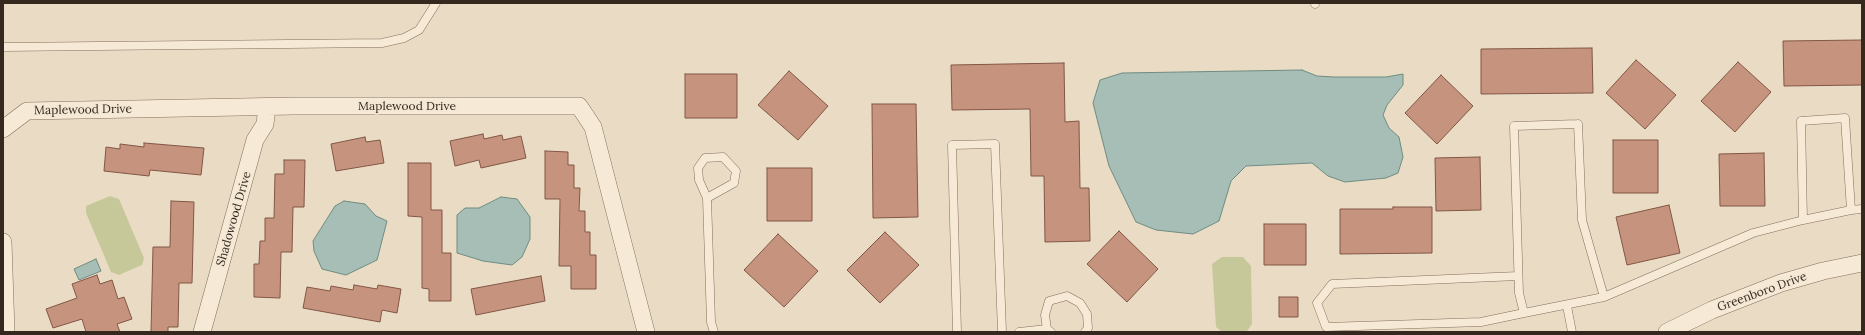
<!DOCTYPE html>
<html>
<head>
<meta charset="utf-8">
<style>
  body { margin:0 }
  #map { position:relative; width:1865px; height:335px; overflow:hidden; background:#eadbc5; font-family:Lora,serif }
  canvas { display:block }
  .frame { position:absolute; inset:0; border:4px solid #35281f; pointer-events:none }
</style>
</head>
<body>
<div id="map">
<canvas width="1865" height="335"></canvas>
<div class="frame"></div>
</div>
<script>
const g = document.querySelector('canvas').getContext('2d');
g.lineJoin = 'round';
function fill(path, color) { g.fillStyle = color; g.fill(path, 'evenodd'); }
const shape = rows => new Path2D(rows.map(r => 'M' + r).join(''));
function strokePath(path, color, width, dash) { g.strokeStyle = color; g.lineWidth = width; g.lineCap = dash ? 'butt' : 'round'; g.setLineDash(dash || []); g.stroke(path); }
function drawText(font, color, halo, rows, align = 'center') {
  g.font = font + ' Lora,serif'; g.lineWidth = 3; g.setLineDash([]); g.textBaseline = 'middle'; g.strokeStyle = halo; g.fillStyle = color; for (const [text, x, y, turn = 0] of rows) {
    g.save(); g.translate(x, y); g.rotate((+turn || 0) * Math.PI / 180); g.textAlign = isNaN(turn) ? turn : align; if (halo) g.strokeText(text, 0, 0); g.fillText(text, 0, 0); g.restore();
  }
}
fill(shape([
  [110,196,119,199,144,258,142,265,119,275,111,272,86,213,86,206],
  [1222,257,1243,257,1251,266,1252,324,1247,331,1222,332,1216,327,1212,264]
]), '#c7c89a');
const water = shape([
  [1302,70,1317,76,1334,77,1386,77,1403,74,1403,85,1387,105,1383,115,1389,128,1399,137,1403,157,1398,173,1386,178,1345,182,1328,176,1312,163,1246,166,1231,181,1219,221,1193,234,1156,230,1136,222,1109,166,1093,103,1100,80,1122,73,1302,70],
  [501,197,517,199,530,217,530,239,522,257,512,265,483,261,457,253,457,215,465,208,479,208,501,197],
  [344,201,365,204,376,216,387,221,377,260,346,275,322,269,314,251,313,241,335,206,344,201],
  [96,259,101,271,79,280,74,269,96,259]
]);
fill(water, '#a6beb5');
strokePath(water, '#6e8c81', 1);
const building = shape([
  [1862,40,1862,85,1784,86,1783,41,1862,40],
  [1592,48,1593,93,1481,94,1481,49,1592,48],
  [1636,60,1676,95,1645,129,1606,93,1636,60],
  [1738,62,1771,92,1735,132,1701,101,1738,62],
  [1064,63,1065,122,1079,121,1080,188,1089,188,1090,241,1045,242,1044,176,1031,176,1030,109,952,110,951,65,1064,63],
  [789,71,828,106,798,140,758,105,789,71],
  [685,74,737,74,737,118,685,118,685,74],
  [1441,75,1473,106,1437,144,1405,113,1441,75],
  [872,104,916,104,918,217,873,218,872,104],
  [483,134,484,139,502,135,503,140,521,136,526,158,481,168,479,160,455,166,450,141,483,134],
  [365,137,366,142,380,140,384,163,336,171,331,144,365,137],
  [1613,140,1658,140,1658,193,1613,193,1613,140],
  [144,143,204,148,201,175,150,170,149,176,104,171,106,147,120,149,120,144,144,147,144,143],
  [545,151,568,152,568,165,574,165,574,188,580,188,579,211,585,211,585,232,590,232,590,255,596,255,596,289,571,289,571,266,559,266,560,199,545,199,545,151],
  [1764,153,1765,206,1720,206,1719,154,1764,153],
  [1480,157,1481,210,1436,211,1435,158,1480,157],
  [284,160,305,160,304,207,293,207,292,252,281,252,280,298,254,297,254,264,259,264,260,241,265,241,265,218,274,218,275,174,284,174,284,160],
  [408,163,431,163,431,210,442,210,442,253,451,253,451,301,429,301,429,289,422,288,422,217,408,216,408,163],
  [767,168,812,168,812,221,767,221,767,168],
  [171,201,194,202,192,283,179,283,178,327,168,327,168,332,151,332,153,247,170,247,171,201],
  [1669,205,1680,253,1627,265,1616,217,1669,205],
  [1393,207,1432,207,1432,253,1340,254,1340,209,1393,209,1393,207],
  [1264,224,1306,224,1306,265,1264,265,1264,224],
  [1119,231,1158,269,1127,302,1087,264,1119,231],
  [885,232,919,265,880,303,847,270,885,232],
  [778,234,818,271,784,307,744,270,778,234],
  [97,275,100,284,112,280,118,299,124,297,132,319,117,324,120,332,86,332,82,319,53,328,46,309,77,298,72,284,97,275],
  [541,276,545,301,476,315,471,289,541,276],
  [354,285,377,289,378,285,401,289,397,313,382,310,380,322,303,308,307,287,330,291,331,286,353,290,354,285],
  [1279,297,1298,297,1298,317,1279,317,1279,297]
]);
fill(building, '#c6947e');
strokePath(building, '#815644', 1);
const lane = shape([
  [1315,3,1315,4],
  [3,47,382,43,404,38,419,30,436,3],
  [1578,124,1582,220,1604,297,1524,313,1519,293,1514,126,1578,124],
  [707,198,734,183,736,171,723,157,705,158,698,168,699,180,707,198,711,322,714,332],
  [1851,210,1845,118,1801,121,1803,220,1851,210,1862,209],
  [1518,276,1332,284,1317,303,1326,327,1481,322,1524,313],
  [1604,297,1753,233,1803,220],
  [1567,306,1572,332],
  [1047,329,1045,315,1049,301,1067,296,1080,303,1087,314,1088,328,1085,332],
  [957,332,952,145,995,144,1002,332],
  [1019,332,1047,329,1051,332]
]);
const street = shape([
  [3,129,27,111,294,106,579,106,593,127,646,332],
  [3,242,6,332],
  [202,332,255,140,265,124,267,107],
  [1667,332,1712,310,1781,283,1823,271,1862,263]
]);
strokePath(lane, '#846d5c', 9);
strokePath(street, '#846d5c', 18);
strokePath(lane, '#f6ead7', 8);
strokePath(street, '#f6ead7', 17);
drawText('12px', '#35281f', '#f3e7d4', [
  ["Maplewood Drive",407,107],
  ["Maplewood Drive",83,110,-1],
  ["Shadowood Drive",234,219,-74],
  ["Greenboro Drive",1762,292,-20]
]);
</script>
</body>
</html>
